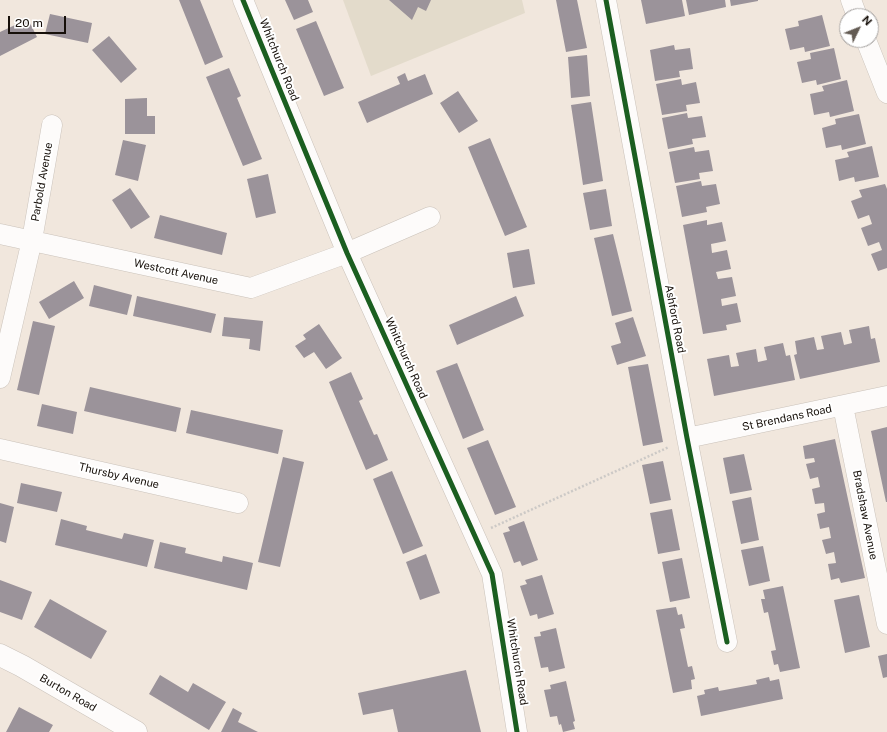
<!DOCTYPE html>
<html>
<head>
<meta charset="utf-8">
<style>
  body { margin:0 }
  #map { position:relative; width:887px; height:732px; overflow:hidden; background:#f1e7dd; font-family:"Public Sans",sans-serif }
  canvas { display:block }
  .north { position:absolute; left:839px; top:8px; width:40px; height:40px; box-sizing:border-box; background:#fff; border:1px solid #a29f9d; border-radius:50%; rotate:47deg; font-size:11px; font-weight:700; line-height:16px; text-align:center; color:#160f09 }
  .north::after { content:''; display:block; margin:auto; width:14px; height:18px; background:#635b53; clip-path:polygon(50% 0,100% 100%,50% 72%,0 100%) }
  .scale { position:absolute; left:8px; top:16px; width:58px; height:18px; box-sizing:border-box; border:2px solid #160f09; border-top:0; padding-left:5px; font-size:12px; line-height:14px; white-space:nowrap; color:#160f09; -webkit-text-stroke:3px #fff; paint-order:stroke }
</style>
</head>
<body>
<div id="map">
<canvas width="887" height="732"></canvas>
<div class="north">N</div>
<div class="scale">20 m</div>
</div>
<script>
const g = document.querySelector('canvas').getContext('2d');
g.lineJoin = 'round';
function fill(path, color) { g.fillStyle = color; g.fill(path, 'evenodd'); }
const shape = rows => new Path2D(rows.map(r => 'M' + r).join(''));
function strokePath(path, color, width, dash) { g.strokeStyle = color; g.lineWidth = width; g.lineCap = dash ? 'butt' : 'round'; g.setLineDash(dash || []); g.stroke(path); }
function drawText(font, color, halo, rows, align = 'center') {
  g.font = font + ' "Public Sans",sans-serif'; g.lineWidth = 4; g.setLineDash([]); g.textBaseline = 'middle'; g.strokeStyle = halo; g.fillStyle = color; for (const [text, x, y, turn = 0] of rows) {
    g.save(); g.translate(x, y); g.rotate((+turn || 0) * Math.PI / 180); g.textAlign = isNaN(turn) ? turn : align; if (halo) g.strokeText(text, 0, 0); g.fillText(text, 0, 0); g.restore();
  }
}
fill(shape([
  [343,0,522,0,525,13,371,76]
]), '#e3dbcb');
fill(shape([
  [179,0,200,0,223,57,205,65],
  [285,0,308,0,313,12,294,20],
  [389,0,431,0,426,11,418,7,412,20],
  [556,0,577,0,587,48,566,52],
  [641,0,682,0,685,16,646,24],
  [686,0,725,0,726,7,689,15],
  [730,0,758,0,758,1,731,6],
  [50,14,92,23,88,43,45,34],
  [822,15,830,46,805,52,804,47,790,50,785,29,799,26,798,21],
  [28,19,37,37,0,56,0,32],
  [316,21,344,88,324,96,296,29],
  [109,36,137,69,121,83,92,50],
  [674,45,675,50,690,48,693,69,679,71,680,77,655,81,650,50],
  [834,48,841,79,817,85,816,80,802,83,797,62,811,59,810,53],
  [587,55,590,96,571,98,568,57],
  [229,68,241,96,237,98,262,159,243,166,206,77],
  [405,73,408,81,425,74,433,94,367,123,358,102,400,84,397,77],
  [681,79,682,85,696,82,700,103,686,105,687,111,662,115,656,84],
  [847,80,854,111,830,117,829,112,814,115,810,94,824,91,822,86],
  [458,91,478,121,459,133,440,103],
  [147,98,147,116,155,116,155,134,125,134,125,99],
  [591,102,603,181,583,185,571,105],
  [687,113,688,118,702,116,706,137,692,139,693,144,668,149,662,118],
  [859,114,866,144,842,150,841,145,826,148,822,128,836,124,835,119],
  [490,138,527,227,505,236,468,147],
  [123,140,146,145,138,181,115,175],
  [872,146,879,177,855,182,854,177,839,181,835,160,849,157,847,152],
  [694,147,695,152,709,150,713,171,699,173,700,179,675,183,669,152],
  [268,174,276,213,256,218,247,179],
  [701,181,702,186,716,184,720,204,706,207,707,212,682,217,676,186],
  [885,184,887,189,887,268,878,271,871,254,882,250,879,242,868,246,861,228,872,224,869,215,858,219,851,201,862,197,859,190],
  [130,188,150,217,131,229,112,200],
  [606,189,612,226,590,230,583,193],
  [160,215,227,233,222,255,154,238],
  [707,220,707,225,722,222,726,241,711,244,712,253,727,250,731,269,716,272,718,279,732,277,736,296,721,299,722,306,737,303,741,322,726,325,727,330,703,334,683,225],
  [613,234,632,311,612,316,594,238],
  [529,249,535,284,513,288,507,253],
  [74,281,84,298,49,319,39,302],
  [94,285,132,295,127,315,89,306],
  [137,296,216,314,211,333,133,316],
  [516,296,524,316,457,345,449,325],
  [224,317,263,321,260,351,249,349,250,339,222,336],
  [633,317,646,356,617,365,611,346,621,343,615,323],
  [33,321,55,326,39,395,17,390],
  [319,324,342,358,326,369,314,352,304,358,295,346,306,339,303,335],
  [869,326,871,339,875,338,880,362,800,379,794,355,797,354,795,341,814,337,817,350,824,349,821,336,841,332,844,345,852,343,849,330],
  [783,343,786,356,790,355,795,380,714,396,707,359,729,355,731,367,739,366,736,353,756,349,758,362,767,360,764,347],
  [457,363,484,430,463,439,436,371],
  [648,364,663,442,643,446,628,367],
  [351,372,363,399,359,401,374,435,377,434,388,460,366,470,329,382],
  [90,387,181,408,176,432,84,411],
  [42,404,77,412,73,434,37,426],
  [191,410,283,430,278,454,186,433],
  [887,427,887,502,886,502,871,431],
  [835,439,865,578,841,583,839,578,831,580,828,564,836,563,834,552,826,554,822,540,831,538,829,527,820,529,817,514,825,512,824,503,815,504,812,489,820,487,818,477,810,479,806,464,815,462,814,458,805,459,803,446],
  [488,440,516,507,495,515,467,448],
  [744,454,752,490,730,494,723,458],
  [283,457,304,462,280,567,258,562],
  [663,461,671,500,650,504,642,465],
  [392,471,423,546,403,554,373,479],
  [21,483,62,492,57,512,17,503],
  [751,497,759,540,741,544,732,501],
  [0,503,14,507,6,543,0,541],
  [672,509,680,550,658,554,650,513],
  [61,519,87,526,86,530,122,539,124,533,154,540,147,567,55,545],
  [524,521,538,560,522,566,520,561,514,563,503,533,510,531,508,527],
  [160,542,186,548,185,553,222,562,223,556,253,563,247,590,154,568],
  [763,546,770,581,749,586,741,550],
  [426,554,440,593,420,600,406,562],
  [682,558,690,598,670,602,662,562],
  [542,575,554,614,538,619,537,614,530,616,520,586,527,584,525,580],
  [0,580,32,592,22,620,0,612],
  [783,586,800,668,780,672,778,664,774,665,771,651,776,650,768,612,764,613,761,599,765,599,763,590],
  [859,595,870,647,845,653,834,600],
  [50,599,107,631,91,659,34,627],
  [676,607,678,615,682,614,685,628,680,629,688,667,692,666,695,679,691,680,692,689,673,693,656,610],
  [556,628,565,668,549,672,548,667,541,668,534,637,541,636,540,632],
  [887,654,887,677,883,678,878,656],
  [466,670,481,732,398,732,393,709,363,715,358,693],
  [160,675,188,692,193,683,226,702,209,730,149,694],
  [769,677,770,681,779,679,783,699,701,716,697,696,705,694,704,690,718,687,719,691,757,684,756,680],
  [566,681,575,721,573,722,575,729,563,732,561,724,559,725,557,716,550,717,544,690,551,689,550,685],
  [19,707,53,725,49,732,6,732],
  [233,708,242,713,238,722,258,732,221,732]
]), '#9b939a');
const street = shape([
  [243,0,347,253,492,574,517,732],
  [606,0,687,438,727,642],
  [851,0,857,16],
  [866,40,887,93],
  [0,234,251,288,347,253,430,217],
  [0,378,32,240,52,125],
  [843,406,887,624],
  [687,438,887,396],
  [0,449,238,503]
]);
const secondary = shape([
  [0,655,22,666,136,732]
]);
strokePath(street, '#cac2ba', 21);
strokePath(secondary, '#cac2ba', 23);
strokePath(shape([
  [491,528,669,447]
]), '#ccc9c6', 2.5, [2, 2]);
strokePath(street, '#fdfbfa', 20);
strokePath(secondary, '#fdfbfa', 22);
strokePath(shape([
  [243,0,347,253,492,574,517,732],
  [606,0,687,438,727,642]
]), '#1b5e20', 5);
drawText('11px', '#160f09', '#fff', [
  ["Whitchurch Road",279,60,68],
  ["Parbold Avenue",42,182,-80],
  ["Westcott Avenue",176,272,12],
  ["Ashford Road",675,319,79],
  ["Whitchurch Road",406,358,66],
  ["St Brendans Road",787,418,-12],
  ["Thursby Avenue",119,476,13],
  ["Bradshaw Avenue",865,515,79],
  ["Whitchurch Road",517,662,81],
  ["Burton Road",68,693,30]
]);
</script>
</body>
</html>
